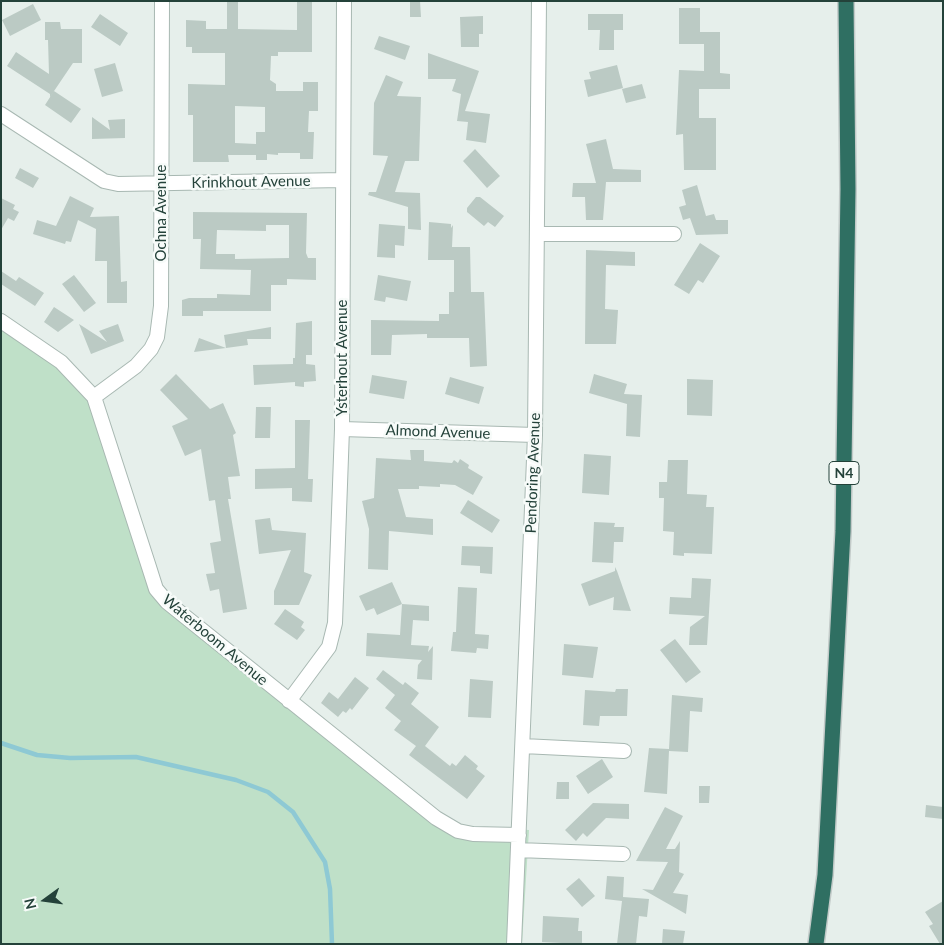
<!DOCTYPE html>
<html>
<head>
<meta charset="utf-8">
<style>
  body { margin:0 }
  #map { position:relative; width:944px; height:945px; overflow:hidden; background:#e6efeb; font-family:Lato,sans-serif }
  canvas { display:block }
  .frame { position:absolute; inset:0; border:2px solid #24423a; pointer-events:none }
  .north { position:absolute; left:20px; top:875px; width:50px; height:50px; -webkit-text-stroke:4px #f7fbf9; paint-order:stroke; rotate:256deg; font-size:14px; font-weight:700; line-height:20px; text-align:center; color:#24423a }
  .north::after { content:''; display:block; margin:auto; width:18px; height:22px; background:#24423a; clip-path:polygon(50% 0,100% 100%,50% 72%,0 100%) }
</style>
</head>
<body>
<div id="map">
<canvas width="944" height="945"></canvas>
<div class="frame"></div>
<div class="north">N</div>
</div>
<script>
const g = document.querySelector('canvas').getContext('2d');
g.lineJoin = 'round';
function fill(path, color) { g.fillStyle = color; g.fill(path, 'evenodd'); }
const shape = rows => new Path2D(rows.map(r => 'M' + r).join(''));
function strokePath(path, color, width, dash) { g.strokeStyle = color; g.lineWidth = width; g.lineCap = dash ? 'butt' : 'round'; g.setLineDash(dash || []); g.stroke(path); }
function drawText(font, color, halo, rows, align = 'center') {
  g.font = font + ' Lato,sans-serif'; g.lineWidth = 5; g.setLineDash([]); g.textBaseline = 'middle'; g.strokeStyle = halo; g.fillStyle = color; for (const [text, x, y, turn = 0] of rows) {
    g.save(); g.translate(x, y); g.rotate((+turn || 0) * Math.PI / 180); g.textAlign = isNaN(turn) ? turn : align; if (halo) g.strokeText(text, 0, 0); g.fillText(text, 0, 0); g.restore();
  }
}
fill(shape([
  [1,326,96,390,161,595,452,826,529,830,522,944,1,944]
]), '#bfe0c8');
strokePath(shape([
  [1,743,37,755,70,758,136,757,236,780,268,792,293,812,325,862,330,889,332,944]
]), '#8ec9d4', 4.5);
fill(shape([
  [227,1,238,1,238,29,297,30,297,1,312,1,312,52,278,52,278,56,271,56,270,80,276,84,276,91,303,91,303,82,318,82,318,111,309,111,308,132,314,132,313,159,300,159,300,153,278,153,278,155,267,154,267,160,256,160,256,155,228,155,229,162,193,162,193,115,188,115,188,84,225,85,225,53,192,53,192,47,186,47,186,20,206,21,206,29,227,29],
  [235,106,265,107,265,132,256,132,256,144,235,143],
  [410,1,420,1,421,17,410,17],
  [33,4,41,20,10,36,2,20],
  [679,8,700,8,700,32,720,32,720,73,730,74,730,89,699,89,699,118,716,118,716,170,684,170,683,134,676,135,679,70,704,71,704,44,679,44],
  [100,14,128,33,120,46,91,27],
  [588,14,623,14,623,30,614,30,614,50,599,50,600,30,588,30],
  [483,16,483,34,479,34,479,47,461,47,460,17],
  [45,22,60,22,61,29,82,29,82,63,73,63,50,97,50,94,7,66,16,52,49,74,48,40,45,40],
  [379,36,410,46,405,60,374,49],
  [428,53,479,71,465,111,490,114,486,143,466,140,468,122,457,121,461,94,452,91,456,79,428,79],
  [115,63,123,91,102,97,94,69],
  [617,65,623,88,588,97,584,80,591,79,589,72],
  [386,75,403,82,397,96,421,97,419,161,405,161,395,192,420,193,421,230,408,229,408,207,368,195,369,192,376,192,388,156,373,155,374,103],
  [642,84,646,98,626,103,622,89],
  [54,91,81,109,71,123,45,105],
  [92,117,110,130,108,120,125,119,125,138,92,139],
  [606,139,613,169,641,170,641,182,606,182,603,220,586,220,585,197,572,197,573,183,596,183,586,144],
  [475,149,500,176,487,188,463,161],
  [20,168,39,178,33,188,15,178],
  [697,185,706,216,714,214,716,220,728,220,728,234,696,235,690,218,683,220,679,207,686,205,682,190],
  [70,196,94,208,90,217,119,216,121,282,127,281,127,303,107,303,107,261,95,261,96,229,78,220,71,242,66,241,65,244,33,234,37,220,56,226],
  [476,197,480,197,504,216,495,227,488,222,484,226,467,212,467,208],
  [1,198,15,205,13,209,19,212,14,221,8,218,1,230],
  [193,212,307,213,306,253,308,258,316,258,316,280,287,279,287,285,271,285,271,311,203,311,203,316,182,316,182,300,189,298,217,298,217,294,250,295,251,270,200,269,201,239,193,239],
  [266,225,289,225,289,258,235,259,235,254,216,254,217,230,266,231],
  [429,222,451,224,451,228,453,225,452,247,470,247,471,292,484,292,487,366,470,367,469,338,427,338,427,334,392,335,391,355,371,355,371,320,439,321,439,314,449,314,449,292,454,292,454,260,428,260],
  [379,224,405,226,404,246,395,245,395,258,377,257],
  [700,243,720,256,703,283,698,280,689,294,674,285],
  [586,250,635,252,635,266,606,265,605,309,618,310,616,344,585,344],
  [1,271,16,281,19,277,44,293,35,306,1,284],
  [74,275,96,303,84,312,62,284],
  [378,275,411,281,407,301,386,297,385,302,374,300],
  [54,307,74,320,58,332,44,322],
  [312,321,312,355,306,355,306,364,315,365,316,381,304,382,304,387,295,386,295,382,254,385,253,365,293,364,293,358,295,358,296,323],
  [79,324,107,342,99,331,118,324,124,341,91,354],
  [271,327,271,339,247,339,248,345,226,348,224,335],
  [199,338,226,348,194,352],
  [176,374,210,409,223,403,236,433,233,435,240,476,228,477,231,499,228,499,247,609,223,613,219,589,210,591,206,574,215,573,210,543,221,541,215,500,209,501,201,449,185,456,172,426,188,419,160,390],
  [594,374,627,384,624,394,642,395,640,437,626,436,627,404,589,393],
  [372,375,407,381,404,399,369,393],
  [450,377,484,387,479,404,445,394],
  [687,379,713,380,712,416,687,415],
  [256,407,271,407,270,438,255,438],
  [295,420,310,420,308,479,313,479,312,502,292,501,292,488,255,489,255,469,295,468],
  [410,450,424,450,424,461,452,463,454,460,458,463,460,459,469,465,468,468,483,477,473,495,455,485,440,484,440,487,419,486,419,489,398,489,406,517,433,519,433,535,389,531,388,570,368,569,369,529,362,501,374,498,376,458,411,460],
  [584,454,611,456,609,495,582,493],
  [668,460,688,460,687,494,707,495,706,507,714,507,712,554,684,553,684,556,673,555,674,532,663,531,664,498,659,498,659,482,667,482],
  [468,500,500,520,492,533,460,513],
  [270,518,272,530,306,533,304,572,312,575,299,605,274,605,274,591,291,550,259,554,255,520],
  [594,522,615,523,614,527,624,527,623,542,614,542,613,563,592,562],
  [462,546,493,547,492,574,480,573,480,566,461,565],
  [615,567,617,571,631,611,613,610,614,597,589,606,581,584,615,571],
  [692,578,711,579,707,645,689,645,690,627,705,616,669,614,670,597,691,598],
  [392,582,402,604,377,615,374,608,366,611,359,596],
  [458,587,477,588,475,634,489,635,488,649,477,648,476,653,451,651,453,632,456,632],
  [402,604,429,606,429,621,413,620,411,645,429,646,428,652,433,646,432,680,417,679,418,665,422,660,366,656,367,633,400,635],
  [285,609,304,622,301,627,305,630,297,640,274,624],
  [675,639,701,672,686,683,660,650],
  [564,644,598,647,593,678,562,675],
  [383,670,403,685,405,682,419,693,411,704,439,727,425,746,450,766,452,763,456,766,465,755,478,766,476,769,485,776,467,799,409,755,416,746,394,730,401,721,385,708,395,695,376,679],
  [355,677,369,688,352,710,350,708,346,713,343,711,338,717,321,703,329,692,338,699],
  [470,679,493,681,491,718,468,717],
  [616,689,628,689,627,716,600,716,599,726,583,725,585,690,615,692],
  [672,695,703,698,702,712,690,711,688,752,669,751,667,794,644,792,649,748,669,749],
  [602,759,613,777,588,794,576,776],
  [557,782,569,782,569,799,556,799],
  [699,786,710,786,709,803,699,803],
  [593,803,629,804,629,819,606,818,587,837,583,833,576,841,565,830],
  [926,805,943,807,943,819,925,817],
  [665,807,683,816,666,849,675,849,680,841,679,872,684,874,673,893,688,895,686,914,642,889,653,890,668,862,636,861],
  [607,876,624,877,623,897,649,899,647,917,639,916,636,944,617,944,622,901,605,899],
  [579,878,595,896,582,907,566,889],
  [943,901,943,944,940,944,929,926,933,924,925,912],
  [543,916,579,918,578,931,582,931,582,944,542,942],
  [663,929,685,931,683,944,662,944]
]), '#bbcac4');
const street = shape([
  [1,114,104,181,118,184,342,180],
  [537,234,674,234],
  [1,321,61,362,94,397,149,567,156,589,167,602,436,818,458,831,473,834,519,835],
  [94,397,136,366,151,349,157,337,161,306,162,1],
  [342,429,535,435],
  [289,701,329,647,335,623,342,429,344,1],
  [523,746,624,751],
  [518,850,623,854],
  [514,944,535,435,539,1]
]);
const highway = shape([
  [816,944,825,875,843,531,848,189,846,1]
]);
strokePath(street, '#a8b8b2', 16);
strokePath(highway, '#c2cac8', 18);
strokePath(street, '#fff', 14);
strokePath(highway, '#2f6f62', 15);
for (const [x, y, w] of [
  [844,473,30]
]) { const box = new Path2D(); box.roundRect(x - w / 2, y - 11.5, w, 23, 4); g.fillStyle = '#f7fbf9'; g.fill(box); strokePath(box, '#24423a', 1); }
drawText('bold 14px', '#24423a', null, [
  ["N4",844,473]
]);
drawText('15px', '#24423a', '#f7fbf9', [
  ["Krinkhout Avenue",251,182,-1],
  ["Ochna Avenue",161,213,-90],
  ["Ysterhout Avenue",342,358,-90],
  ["Almond Avenue",438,432,2],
  ["Pendoring Avenue",533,473,-88],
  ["Waterboom Avenue",215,640,40]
]);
</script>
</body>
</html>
